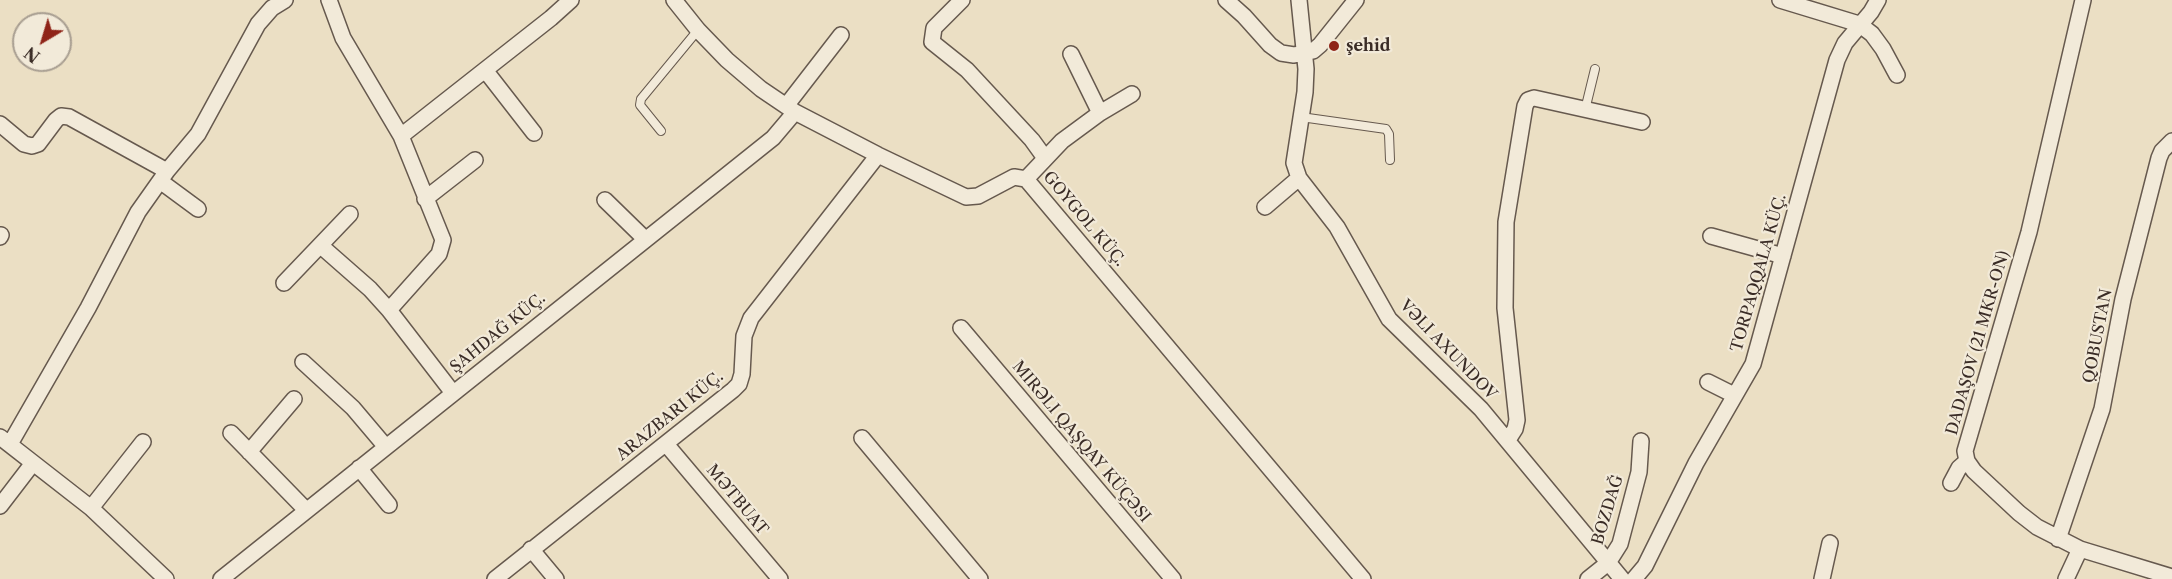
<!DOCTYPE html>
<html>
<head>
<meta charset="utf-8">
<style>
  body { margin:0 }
  #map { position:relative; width:2172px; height:579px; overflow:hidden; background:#ebdfc4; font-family:"Libre Caslon Text",serif }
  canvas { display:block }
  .north { position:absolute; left:12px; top:12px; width:60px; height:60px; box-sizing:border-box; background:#f2ead9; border:2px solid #a89e91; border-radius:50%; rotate:218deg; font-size:16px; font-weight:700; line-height:24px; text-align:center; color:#3a2c26 }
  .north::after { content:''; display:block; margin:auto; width:21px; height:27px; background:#8f2418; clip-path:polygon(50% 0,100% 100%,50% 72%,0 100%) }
</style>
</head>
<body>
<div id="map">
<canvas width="2172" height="579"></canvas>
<div class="north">N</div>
</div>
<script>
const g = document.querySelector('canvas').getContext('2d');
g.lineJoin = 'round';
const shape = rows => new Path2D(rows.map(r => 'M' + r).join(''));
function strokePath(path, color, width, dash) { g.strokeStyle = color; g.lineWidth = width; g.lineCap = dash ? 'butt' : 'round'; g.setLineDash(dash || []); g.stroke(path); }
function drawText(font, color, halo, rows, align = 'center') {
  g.font = font + ' "Libre Caslon Text",serif'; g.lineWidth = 4.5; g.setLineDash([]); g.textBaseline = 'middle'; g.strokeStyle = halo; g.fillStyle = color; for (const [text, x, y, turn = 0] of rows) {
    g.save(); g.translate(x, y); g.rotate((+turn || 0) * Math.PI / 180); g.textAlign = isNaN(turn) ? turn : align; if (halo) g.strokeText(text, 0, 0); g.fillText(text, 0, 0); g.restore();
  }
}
const service = shape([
  [1585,110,1595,69],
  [1301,117,1386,129,1389,134,1390,160],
  [661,131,640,105,641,99,698,30]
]);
const minor = shape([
  [329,0,343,38,401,136,443,240,439,254,389,310],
  [674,0,698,30,727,60,761,89,795,112,878,155,966,197,978,196,1014,177,1026,179,1363,579],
  [962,0,934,28,932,42,967,70,1032,140,1045,158],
  [1226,0,1244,16,1270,45,1281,53,1294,55,1313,51,1320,45,1356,0],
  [1299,0,1306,69,1305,92,1294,163,1299,178,1337,227,1389,319,1481,409,1622,579],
  [1780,0,1859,24,1872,34,1883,49,1897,75],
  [2083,0,2029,232,1965,451,1967,461,1974,471,2019,513,2037,527,2080,549,2172,577],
  [1071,54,1100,113],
  [485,70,534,133],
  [786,106,841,35],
  [0,124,24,144,32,146,38,144,56,120,61,116,69,117,167,171],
  [401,136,551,18,571,0],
  [1026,179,1062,141,1100,113,1132,94],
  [160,181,198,209],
  [425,199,475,160],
  [605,200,645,239],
  [1265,207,1299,178],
  [1711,236,1783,256],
  [0,237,1,235],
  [321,246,370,289,389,310,453,393],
  [284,283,350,214],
  [961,328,1173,579],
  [303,362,353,408,386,447],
  [1708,382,1734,395],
  [231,433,306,510],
  [0,437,91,508,166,579],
  [862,438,980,579],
  [1508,440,1515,429,1517,420,1505,308,1506,222,1525,106,1528,100,1534,98,1642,122],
  [10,444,88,308,138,212,167,171,198,134,258,24,272,8,285,0],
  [666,444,780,579],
  [249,452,294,399],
  [359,468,389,505],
  [1951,483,1959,468,1967,461],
  [0,506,33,463],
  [91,508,143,442],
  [2058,539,2102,409,2123,299,2159,158,2162,151,2172,141],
  [531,549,556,579],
  [221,579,773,138,795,112],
  [495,579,733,390,739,384,742,374,744,336,751,318,878,155],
  [1588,579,1608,563,1620,544,1639,472,1641,441],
  [1634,579,1645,566,1696,463,1753,364,1837,60,1845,43,1871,12,1878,0],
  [1822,579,1830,543],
  [2066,579,2080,549]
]);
strokePath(service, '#66594e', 10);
strokePath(minor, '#66594e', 18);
strokePath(service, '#f2ead9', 8);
strokePath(minor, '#f2ead9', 15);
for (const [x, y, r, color] of [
  [1334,46,6,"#8f2418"]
]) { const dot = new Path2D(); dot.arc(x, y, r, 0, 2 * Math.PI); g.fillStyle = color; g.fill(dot); strokePath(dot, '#f2ead9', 2); }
drawText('bold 16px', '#3a2c26', '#f2ead9', [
  ["şehid",1346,46]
], 'left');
drawText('16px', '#3a2c26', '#f2ead9', [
  ["GOYGOL KÜÇ.",1084,219,50],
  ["TORPAQQALA KÜÇ.",1759,273,-74],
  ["ŞAHDAĞ KÜÇ.",498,333,-39],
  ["QOBUSTAN",2098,336,-79],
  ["DADAŞOV (21 MKR-ON)",1978,343,-74],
  ["VƏLI AXUNDOV",1448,350,46],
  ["ARAZBARI KÜÇ.",670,416,-39],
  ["MIRƏLI QAŞQAY KÜÇƏSI",1081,442,50],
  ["MƏTBUAT",737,500,50],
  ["BOZDAĞ",1608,510,-73]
]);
</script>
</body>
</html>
